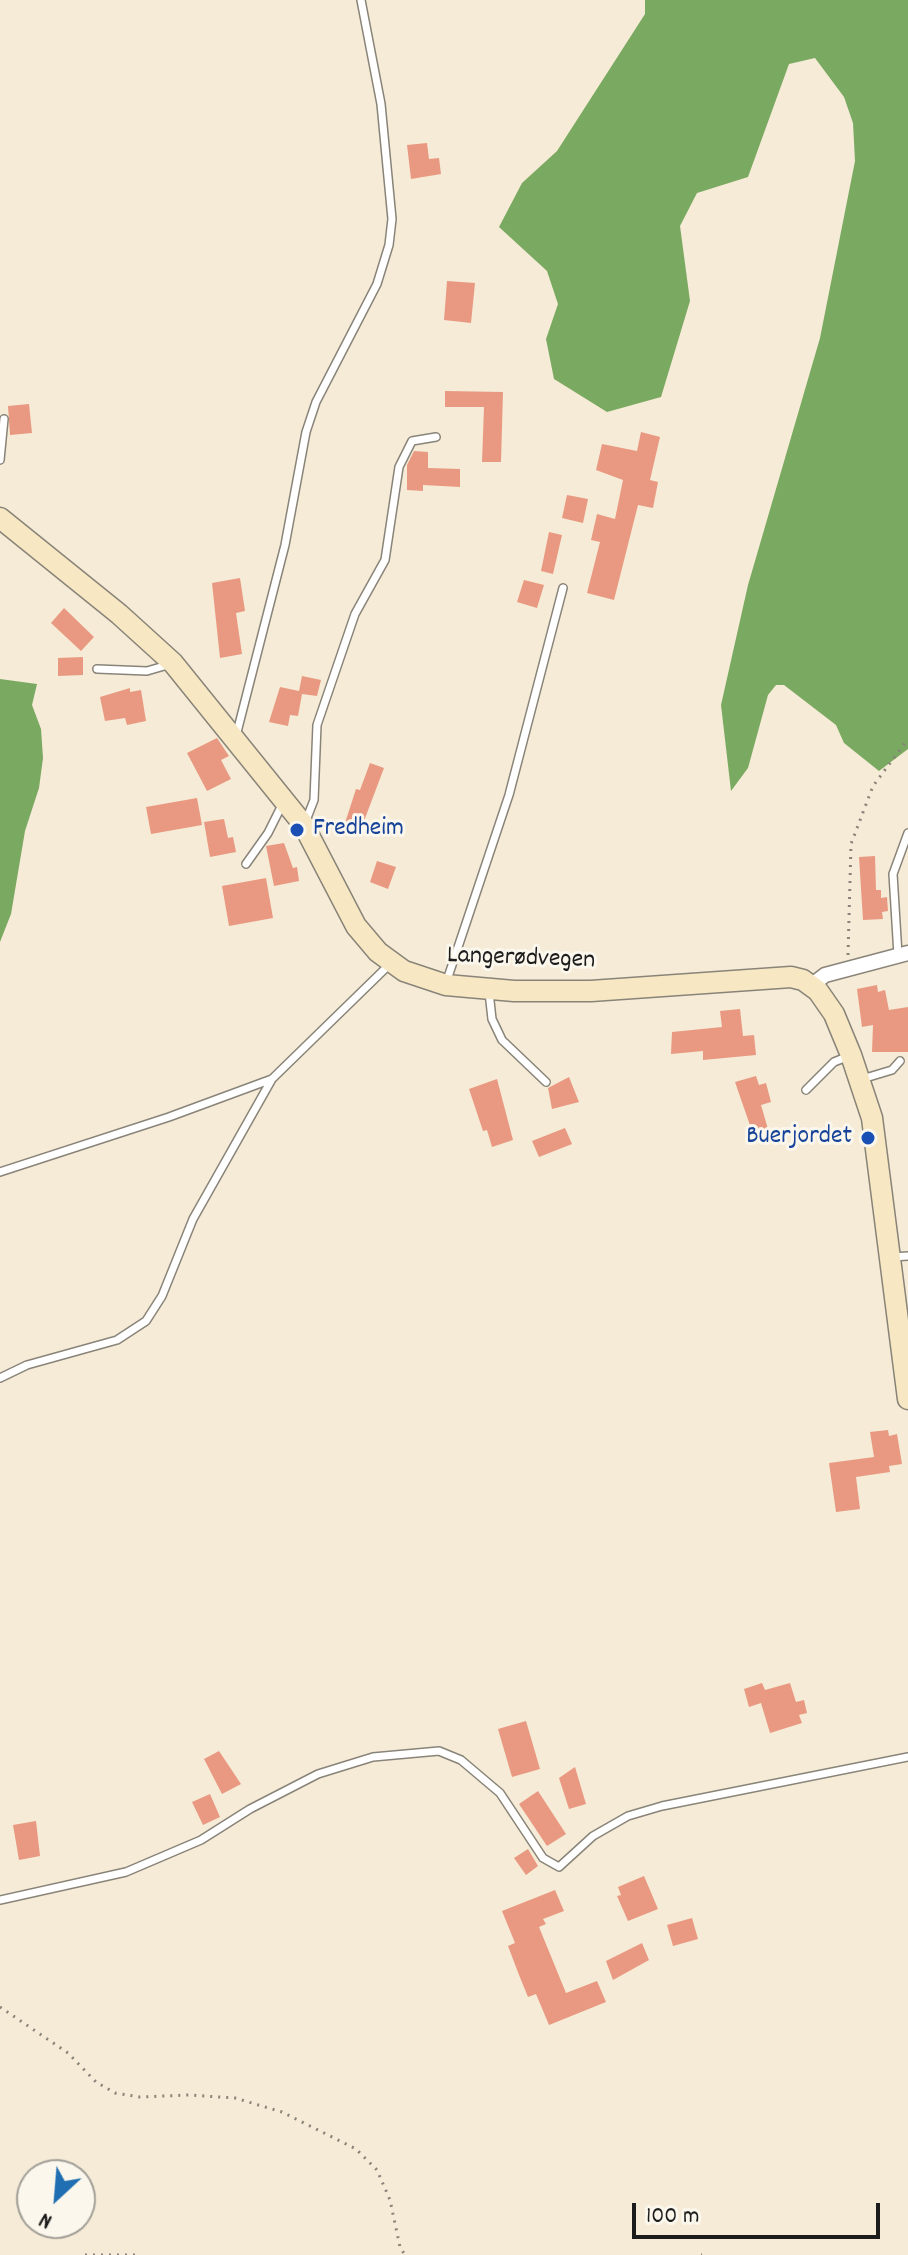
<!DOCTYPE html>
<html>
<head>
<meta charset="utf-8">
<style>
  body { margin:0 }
  #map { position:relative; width:908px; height:2255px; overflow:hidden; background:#f6ebd6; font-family:Dekko,sans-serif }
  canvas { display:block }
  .north { position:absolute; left:16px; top:2159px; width:80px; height:80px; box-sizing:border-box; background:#fbf7ec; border:2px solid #a29f99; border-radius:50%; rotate:206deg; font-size:22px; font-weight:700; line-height:32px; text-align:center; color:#1c1c1c }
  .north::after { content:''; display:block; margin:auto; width:28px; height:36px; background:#1f6fb2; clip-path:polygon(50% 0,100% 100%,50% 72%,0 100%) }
  .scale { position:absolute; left:632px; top:2203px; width:248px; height:36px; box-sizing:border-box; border:4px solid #1c1c1c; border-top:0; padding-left:10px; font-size:24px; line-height:28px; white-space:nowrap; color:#1c1c1c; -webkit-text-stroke:6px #fbf7ec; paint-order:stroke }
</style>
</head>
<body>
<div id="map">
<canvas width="908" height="2255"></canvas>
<div class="north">N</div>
<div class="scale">100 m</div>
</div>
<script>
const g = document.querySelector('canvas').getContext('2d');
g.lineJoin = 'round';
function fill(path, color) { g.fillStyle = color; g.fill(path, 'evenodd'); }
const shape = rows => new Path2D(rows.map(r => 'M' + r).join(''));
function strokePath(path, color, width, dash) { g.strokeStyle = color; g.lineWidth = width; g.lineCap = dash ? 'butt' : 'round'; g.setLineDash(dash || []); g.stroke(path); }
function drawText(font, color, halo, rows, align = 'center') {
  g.font = font + ' Dekko,sans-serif'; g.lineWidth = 6; g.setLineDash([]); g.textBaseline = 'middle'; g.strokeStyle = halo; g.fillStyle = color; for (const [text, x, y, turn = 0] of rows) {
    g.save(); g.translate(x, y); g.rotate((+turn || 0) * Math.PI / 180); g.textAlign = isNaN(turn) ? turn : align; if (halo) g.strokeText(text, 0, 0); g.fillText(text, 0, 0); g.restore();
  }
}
fill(shape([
  [645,0,908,0,908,749,879,771,844,743,836,725,784,685,776,685,768,695,748,768,731,791,721,705,748,585,820,338,855,161,853,123,844,97,815,58,789,64,748,177,697,193,680,226,690,301,661,397,607,412,554,379,546,339,558,304,547,271,499,227,522,183,557,151,645,14],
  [0,679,37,684,32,705,41,729,43,758,39,788,25,831,11,914,0,942]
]), '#7aa962');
fill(shape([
  [427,143,429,159,439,158,441,174,411,179,407,145],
  [447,281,475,283,471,323,444,320],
  [445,391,503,392,501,462,482,462,484,407,445,407],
  [29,404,32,433,10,435,8,406],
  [641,432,660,437,650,480,658,482,653,508,638,505,614,600,587,593,600,542,591,540,597,514,615,519,623,480,596,470,602,444,637,451],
  [414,451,428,452,428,468,460,469,460,487,423,485,423,491,407,490,407,465],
  [567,495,588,499,583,523,562,518],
  [549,532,562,535,553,574,541,571],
  [240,578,245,611,236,613,242,654,220,658,212,583],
  [524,580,544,585,537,608,517,602],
  [64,608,94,637,81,651,51,623],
  [83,657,83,675,58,676,58,658],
  [302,676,321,680,317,696,302,694,298,716,290,715,288,726,269,722,280,687,299,691],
  [130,688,130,692,141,690,146,721,127,725,125,718,105,721,100,697],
  [217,738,229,756,221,760,231,779,207,791,187,753],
  [370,763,384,768,361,829,345,823,356,789,360,790],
  [197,798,202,825,151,834,146,807],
  [224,819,228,838,233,837,236,852,210,857,204,822],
  [284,843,293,868,297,867,299,881,274,886,266,846],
  [875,856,876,890,881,890,881,898,887,897,888,911,882,912,883,919,863,920,859,857],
  [377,861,396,867,388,889,370,882],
  [266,878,273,918,229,926,222,886],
  [877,985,878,992,885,990,889,1010,908,1007,908,1052,872,1052,873,1025,862,1027,857,989],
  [740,1009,743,1036,754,1035,756,1055,703,1060,703,1051,671,1054,672,1032,722,1027,720,1011],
  [756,1076,759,1085,766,1083,771,1102,761,1105,768,1129,753,1134,735,1082],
  [569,1077,579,1102,552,1109,548,1088],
  [497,1079,513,1140,492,1147,487,1130,483,1131,469,1089],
  [565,1128,572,1144,539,1157,532,1141],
  [888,1430,889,1436,897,1434,902,1464,889,1466,890,1472,856,1477,860,1509,836,1512,829,1463,874,1457,870,1432],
  [762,1683,765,1690,790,1683,796,1702,804,1700,807,1713,799,1715,802,1723,770,1733,761,1703,749,1707,744,1689],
  [526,1721,540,1769,512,1777,498,1729],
  [219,1751,241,1784,222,1794,204,1759],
  [575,1767,586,1804,569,1809,559,1778],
  [538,1791,566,1834,547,1846,519,1804],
  [210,1794,220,1817,203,1825,192,1802],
  [36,1821,40,1856,19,1860,13,1825],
  [528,1849,538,1866,526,1875,514,1858],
  [644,1876,658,1909,628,1921,617,1896,621,1895,618,1887],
  [555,1890,564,1911,543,1919,546,1924,539,1927,566,1993,597,1981,606,2002,549,2025,536,1994,528,1997,519,1975,508,1946,515,1943,502,1911],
  [692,1918,698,1939,673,1946,667,1925],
  [642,1943,649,1960,613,1980,606,1961]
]), '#e99981');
const service = shape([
  [0,460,4,419],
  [97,669,147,671,171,664],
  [236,736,285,545,306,432,316,402,377,284,389,245,392,219,381,104,361,0],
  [305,823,314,800,317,725,355,614,385,560,399,467,412,441,436,437],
  [246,864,268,833,284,801],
  [898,955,893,874,908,833],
  [446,983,509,795,563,588],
  [489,992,492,1019,502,1040,546,1082],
  [862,1079,892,1070,900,1061],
  [806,1090,834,1062,849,1056],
  [0,1172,169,1117,272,1079,390,964],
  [892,1257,908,1256],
  [0,1378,27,1365,117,1340,146,1321,162,1296,193,1219,272,1079],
  [0,1900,126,1872,201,1840,250,1809,318,1774,373,1757,439,1751,461,1760,500,1793,543,1858,559,1867,593,1836,628,1816,662,1806,908,1757]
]);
const minor = shape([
  [812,985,825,975,908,953]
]);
const secondary = shape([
  [0,518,119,614,173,663,303,824,356,926,378,952,404,971,446,985,514,991,591,991,791,977,803,980,818,991,834,1014,851,1055,872,1118,908,1399]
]);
strokePath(service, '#898479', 10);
strokePath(minor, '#898479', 17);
strokePath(secondary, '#898479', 23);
strokePath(shape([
  [848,955,851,844,873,786,908,739],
  [0,2007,68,2053,96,2082,115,2093,140,2097,189,2095,235,2098,282,2112,356,2149,377,2170,390,2200,400,2247,405,2255],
  [85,2255,141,2255],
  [701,2255,702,2255]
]), '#898479', 3, [2, 6]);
strokePath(service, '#fff', 7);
strokePath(minor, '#fff', 14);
strokePath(secondary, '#f7e8c3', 20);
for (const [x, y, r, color] of [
  [297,830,8,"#1a4fb4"],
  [868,1138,8,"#1a4fb4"]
]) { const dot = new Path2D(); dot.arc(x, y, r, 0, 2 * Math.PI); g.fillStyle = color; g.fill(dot); strokePath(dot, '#fbf7ec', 3); }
drawText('26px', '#164399', '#fbf7ec', [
  ["Fredheim",313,830],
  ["Buerjordet",852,1138,"right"]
], 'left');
drawText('26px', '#1c1c1c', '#fbf7ec', [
  ["Langerødvegen",521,960,2]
]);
</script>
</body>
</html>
